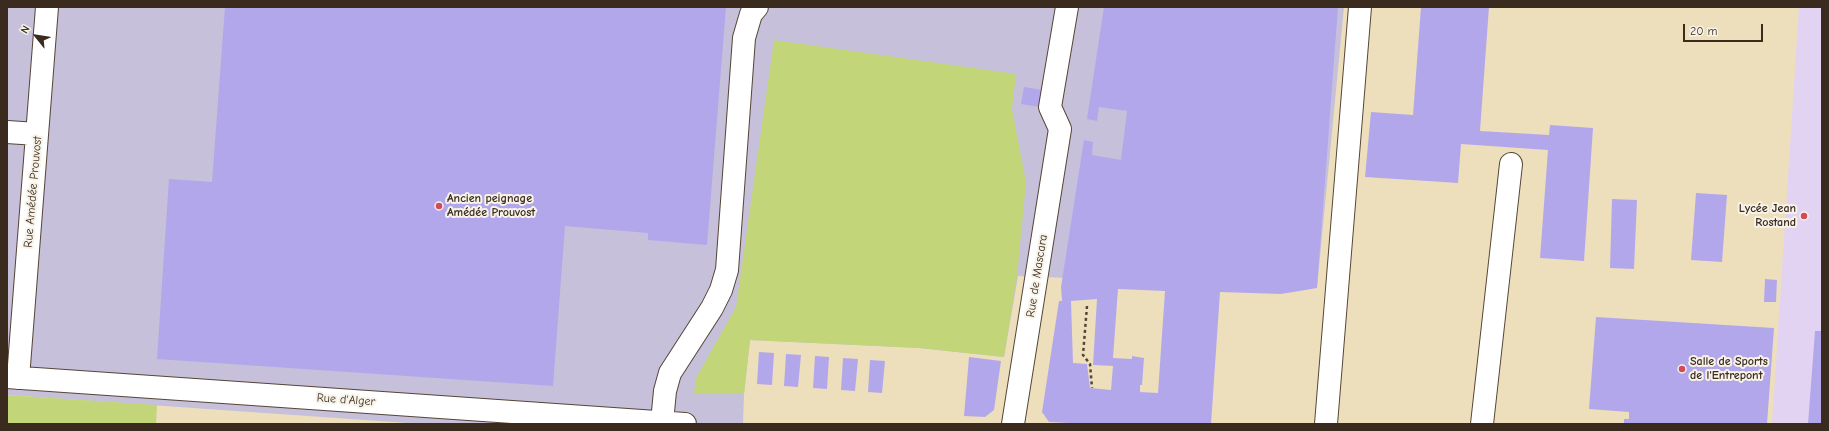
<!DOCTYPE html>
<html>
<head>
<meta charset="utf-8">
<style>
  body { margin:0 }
  #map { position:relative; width:1829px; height:431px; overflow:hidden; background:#eddfbc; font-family:"Comic Neue",sans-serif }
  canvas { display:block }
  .frame { position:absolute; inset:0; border:8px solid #3b2a1e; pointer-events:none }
  .north { position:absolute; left:16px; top:16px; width:40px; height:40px; -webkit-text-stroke:3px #f7f3e8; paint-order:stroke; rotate:300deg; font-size:11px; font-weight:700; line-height:16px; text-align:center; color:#3b2a1e }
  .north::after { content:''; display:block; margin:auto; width:14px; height:18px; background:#3b2a1e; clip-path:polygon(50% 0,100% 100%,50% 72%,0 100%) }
  .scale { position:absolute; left:1683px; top:24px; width:80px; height:18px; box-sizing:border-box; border:2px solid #3b2a1e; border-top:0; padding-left:5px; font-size:12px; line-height:14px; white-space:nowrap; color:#3b2a1e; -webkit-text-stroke:3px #f7f3e8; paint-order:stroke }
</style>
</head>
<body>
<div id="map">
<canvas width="1829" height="431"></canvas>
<div class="frame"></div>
<div class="north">N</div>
<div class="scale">20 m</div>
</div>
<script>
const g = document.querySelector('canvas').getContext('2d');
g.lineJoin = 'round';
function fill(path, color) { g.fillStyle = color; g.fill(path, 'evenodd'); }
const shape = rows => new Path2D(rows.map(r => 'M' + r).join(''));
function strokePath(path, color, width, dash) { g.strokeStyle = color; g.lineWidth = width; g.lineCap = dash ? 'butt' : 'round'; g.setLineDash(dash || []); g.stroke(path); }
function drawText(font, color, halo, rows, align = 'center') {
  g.font = font + ' "Comic Neue",sans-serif'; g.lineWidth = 4; g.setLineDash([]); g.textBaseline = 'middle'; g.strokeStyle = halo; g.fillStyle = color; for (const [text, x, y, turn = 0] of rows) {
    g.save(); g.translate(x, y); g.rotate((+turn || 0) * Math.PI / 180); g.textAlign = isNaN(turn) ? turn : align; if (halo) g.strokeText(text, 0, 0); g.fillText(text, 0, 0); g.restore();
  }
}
fill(shape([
  [1799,7,1822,7,1822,424,1772,424]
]), '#e3d3f2');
fill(shape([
  [7,7,1344,7,1317,288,1018,276,1004,357,919,348,750,340,744,394,743,424,422,424,7,395]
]), '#c6c0da');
fill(shape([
  [774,40,1016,74,1012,109,1026,182,1017,276,1004,357,919,348,750,340,744,394,694,394,696,378,736,307],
  [7,395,157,405,156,424,7,424]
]), '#c2d679');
fill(shape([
  [225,7,726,7,707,245,648,240,648,233,565,226,553,386,157,359,169,179,212,182],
  [1104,7,1338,7,1317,288,1281,294,1220,292,1211,424,1068,423,1049,422,1042,412,1059,301,1062,301,1061,287,1084,140,1093,142,1092,155,1121,160,1127,111,1099,107,1097,121,1087,119],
  [1118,289,1165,291,1158,393,1140,392,1140,385,1142,385,1144,358,1132,356,1132,359,1113,358],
  [1097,299,1093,365,1113,366,1111,390,1090,388,1087,364,1073,363,1071,301],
  [1421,7,1489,7,1480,131,1549,135,1550,125,1593,128,1584,261,1540,258,1548,150,1461,144,1458,183,1365,177,1371,112,1413,115],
  [1024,87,1042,90,1039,107,1021,104],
  [1696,193,1727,195,1722,262,1691,260],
  [1612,199,1637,200,1634,269,1610,268],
  [1765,279,1777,280,1776,302,1764,302],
  [1596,317,1774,328,1767,424,1624,424,1624,419,1629,419,1629,412,1589,409],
  [1815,331,1822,331,1822,424,1808,424],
  [759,352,774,353,772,385,757,384],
  [786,354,801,355,798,387,784,386],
  [815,356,829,357,827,389,813,388],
  [969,357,1001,361,994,410,985,417,964,416],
  [843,358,858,359,855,391,841,390],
  [870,360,885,361,882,393,868,392]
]), '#b3a7ec');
const minor = shape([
  [7,132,37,134],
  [7,377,685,424],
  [18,378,47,7],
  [662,422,665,391,670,373,712,308,721,290,727,270,744,38,751,14,757,7],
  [1013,424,1060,129,1050,107,1067,7],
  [1326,424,1360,7],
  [1482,424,1511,164]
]);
strokePath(minor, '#564536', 24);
strokePath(shape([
  [1087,306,1083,355,1090,364,1092,388]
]), '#564536', 2.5, [3, 3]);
strokePath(minor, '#fff', 22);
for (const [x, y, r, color] of [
  [439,206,4,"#d1495b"],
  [1804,216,4,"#d1495b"],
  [1682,369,4,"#d1495b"]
]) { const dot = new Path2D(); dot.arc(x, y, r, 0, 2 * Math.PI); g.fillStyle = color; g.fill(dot); strokePath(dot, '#f7f3e8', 1.5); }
drawText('12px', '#3b2a1e', '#f7f3e8', [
  ["Rue Amédée Prouvost",33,192,-85],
  ["Rue de Mascara",1037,276,-81],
  ["Rue d'Alger",346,400,4]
]);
drawText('bold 12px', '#3b2a1e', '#f7f3e8', [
  ["Ancien peignage",447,199],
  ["Amédée Prouvost",447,213],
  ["Lycée Jean",1796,209,"right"],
  ["Rostand",1796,223,"right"],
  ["Salle de Sports",1690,362],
  ["de l'Entrepont",1690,376]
], 'left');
</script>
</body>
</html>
